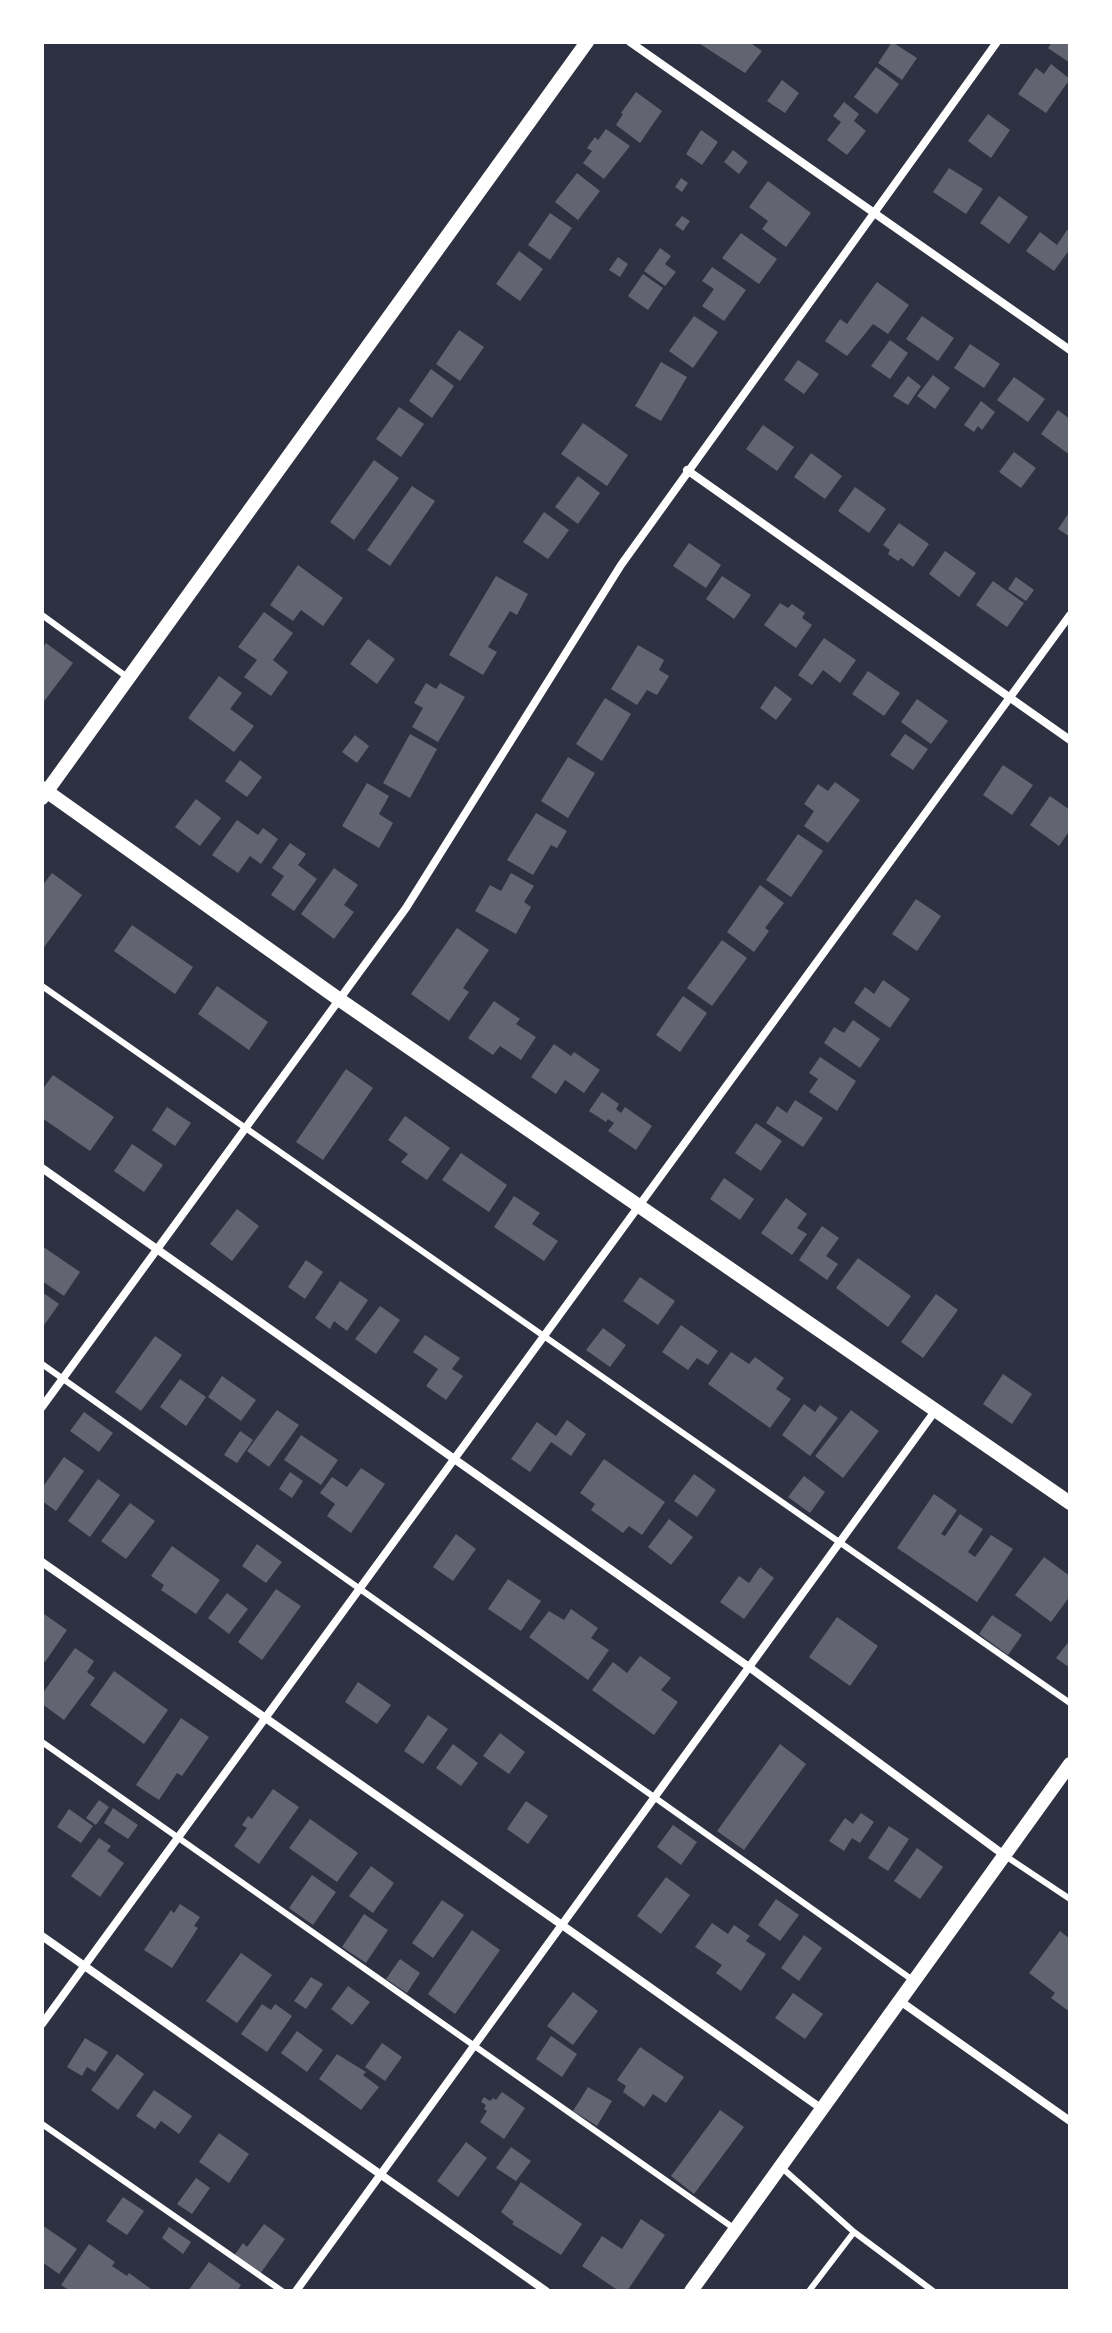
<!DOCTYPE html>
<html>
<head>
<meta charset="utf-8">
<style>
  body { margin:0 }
  #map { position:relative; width:1112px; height:2333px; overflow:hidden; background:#2d3142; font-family:Manrope,sans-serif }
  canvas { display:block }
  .frame { position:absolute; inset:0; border:44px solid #fff; pointer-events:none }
</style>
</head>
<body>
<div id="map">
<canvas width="1112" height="2333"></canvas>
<div class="frame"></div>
</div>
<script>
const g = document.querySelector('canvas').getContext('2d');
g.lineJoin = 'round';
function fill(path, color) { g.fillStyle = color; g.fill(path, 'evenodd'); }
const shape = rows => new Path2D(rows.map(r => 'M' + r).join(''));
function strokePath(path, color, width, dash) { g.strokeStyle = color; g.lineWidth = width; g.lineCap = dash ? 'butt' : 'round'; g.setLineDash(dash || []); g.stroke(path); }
fill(shape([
  [697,42,749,42,762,51,745,73],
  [892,42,917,58,902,80,878,63],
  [1052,42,1070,42,1070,63,1048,48],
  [1051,64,1070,79,1046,113,1018,94,1036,68,1044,74],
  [876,67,899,84,877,114,854,97],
  [782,80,799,93,785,113,767,101],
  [636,92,662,111,640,143,616,125,623,114,621,113],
  [844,102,859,114,854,121,866,131,847,155,827,140,841,122,833,116],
  [988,114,1010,130,991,158,968,141],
  [606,129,630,146,604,179,583,163,592,151,587,148,595,137,598,140],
  [701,130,718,142,702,165,686,154],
  [733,150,748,162,739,174,724,162],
  [949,168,983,189,966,214,933,192],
  [577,173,600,191,578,220,555,202],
  [681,178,688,183,682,192,675,187],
  [768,181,811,213,786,247,762,229,768,221,749,207],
  [999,196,1028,217,1009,244,980,223],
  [550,213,572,228,550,260,528,245],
  [682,216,690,221,683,231,675,225],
  [1067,230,1070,231,1070,249,1054,271,1026,251,1040,232,1057,245],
  [741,233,777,259,759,284,722,258],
  [660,248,671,256,665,264,676,272,665,286,644,271],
  [519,251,543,269,520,301,496,284],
  [618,257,628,264,620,277,609,270],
  [712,267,746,290,724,321,702,306,714,289,702,281],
  [643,274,663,288,648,310,628,296],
  [877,282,909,305,888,334,873,324,847,356,825,341,840,319,847,324],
  [694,316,718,332,693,368,669,351],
  [922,316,954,338,938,361,906,339],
  [459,330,484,347,460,381,436,364],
  [890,340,908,353,890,379,871,366],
  [970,344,1000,364,984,388,954,368],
  [798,360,819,374,804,394,784,380],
  [661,362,687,377,661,421,635,406],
  [431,369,454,386,432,418,409,401],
  [933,375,950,388,935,409,917,396],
  [908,376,921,386,908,405,893,396],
  [1014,377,1045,399,1028,422,997,400],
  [981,401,995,412,982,430,978,426,974,432,964,425],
  [399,407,424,424,401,457,376,439],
  [1058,410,1070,419,1070,455,1041,434],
  [583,423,628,455,607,486,561,454],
  [763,425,794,447,777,471,746,449],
  [1014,452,1036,468,1021,488,999,472],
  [811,453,842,476,825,499,794,477],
  [374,460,399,478,354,540,330,522],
  [578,476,600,493,578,524,555,507],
  [412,486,435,501,390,566,367,550],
  [855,487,886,509,869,533,838,511],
  [1070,511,1070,537,1058,529],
  [544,512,569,530,548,559,523,542],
  [899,523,929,544,913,567,901,558,898,561,888,554,890,550,883,545],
  [689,543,721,565,706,588,673,566],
  [945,551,976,573,959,597,929,574],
  [298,565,343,598,323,626,301,610,293,621,270,605],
  [496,576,528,594,517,615,510,611,488,647,497,652,483,675,449,655],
  [722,576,751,595,734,619,706,599],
  [1016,577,1034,590,1026,601,1008,589],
  [993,581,1024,603,1007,627,976,605],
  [780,603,788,608,792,604,805,613,802,618,812,625,796,648,764,625],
  [264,612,293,633,273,660,288,672,271,696,244,677,257,660,238,647],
  [824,638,856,660,840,683,823,670,812,685,798,675],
  [368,639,395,659,377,684,350,664],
  [46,643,73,663,42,704,42,649],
  [638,645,664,660,659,670,669,676,657,695,647,690,637,705,611,689],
  [868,671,900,693,884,716,852,694],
  [219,676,242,693,230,709,254,726,234,752,188,718],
  [426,683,436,689,440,683,465,697,438,742,412,727,423,708,414,703],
  [775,686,792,699,776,720,760,708],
  [605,698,631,714,602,761,576,744],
  [917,699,948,721,931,744,901,722],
  [410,734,437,749,410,798,383,783],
  [905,734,928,749,913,770,890,755],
  [355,735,369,746,357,763,342,752],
  [568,757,595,773,568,818,541,801],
  [240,760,262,777,247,797,225,781],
  [1003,765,1033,785,1012,815,983,795],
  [835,782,860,800,828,843,804,826,814,811,804,804,818,784,828,791],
  [367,783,389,796,379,814,393,823,379,848,342,826],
  [1050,796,1070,810,1070,830,1059,846,1030,825],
  [196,799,221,818,200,846,175,827],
  [536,813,567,831,557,848,551,845,533,875,507,860],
  [237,820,258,835,263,828,278,839,261,864,250,856,238,873,212,855],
  [798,834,823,851,791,897,766,880],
  [290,843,306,854,298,865,317,879,294,911,271,895,284,876,272,868],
  [334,868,358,885,344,905,354,912,334,939,301,914],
  [52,873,82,895,42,950,42,886],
  [511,873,534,886,524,902,531,907,516,934,475,911,490,885,501,891],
  [760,885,784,903,765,928,769,931,754,952,727,932],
  [916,899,941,916,917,951,892,934],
  [132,925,193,967,175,994,114,951],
  [457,928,489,950,463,988,469,992,449,1021,411,994],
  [722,940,747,958,712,1006,687,988],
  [883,980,910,999,890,1028,854,1003,865,987,874,994],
  [217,986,268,1022,249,1050,198,1014],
  [683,996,707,1013,680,1052,656,1035],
  [494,1001,520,1019,516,1024,536,1037,521,1060,500,1046,493,1055,468,1038],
  [853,1020,880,1039,860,1068,824,1043,834,1027,844,1033],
  [554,1044,571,1056,574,1052,600,1070,584,1093,565,1080,556,1094,531,1077],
  [820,1057,856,1081,837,1111,809,1092,818,1079,809,1073],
  [346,1069,373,1088,323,1160,296,1142],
  [53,1075,114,1117,90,1151,42,1118,42,1090],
  [602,1092,619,1104,616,1109,621,1113,625,1107,652,1126,636,1150,608,1131,614,1123,608,1119,606,1122,589,1111],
  [795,1100,823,1118,803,1147,766,1123,777,1106,787,1113],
  [167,1107,191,1123,175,1146,152,1130],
  [405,1116,450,1148,427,1180,401,1162,408,1154,388,1140],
  [756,1123,782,1141,761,1171,735,1153],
  [132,1144,163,1165,144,1192,114,1171],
  [461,1153,507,1185,489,1212,442,1180],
  [724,1178,754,1199,740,1220,710,1199],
  [514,1196,540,1213,532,1224,558,1241,544,1261,494,1227],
  [786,1198,807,1214,797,1228,807,1234,792,1255,761,1233],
  [237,1209,259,1226,232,1261,210,1244],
  [822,1226,839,1238,826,1256,838,1264,827,1280,799,1260],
  [42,1246,80,1272,64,1296,42,1281],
  [858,1258,911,1296,888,1327,836,1288],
  [306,1260,323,1272,305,1299,288,1287],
  [640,1277,675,1301,658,1325,623,1301],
  [340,1281,368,1300,347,1331,334,1321,330,1329,315,1318],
  [42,1292,59,1304,42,1328],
  [936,1294,958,1310,923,1358,901,1342],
  [380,1306,400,1320,376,1354,355,1339],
  [681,1325,718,1351,708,1365,697,1358,688,1370,662,1352],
  [603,1328,626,1345,610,1367,586,1350],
  [425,1335,460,1358,452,1369,463,1376,446,1400,426,1386,438,1369,413,1352],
  [155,1336,182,1355,141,1411,115,1392],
  [731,1352,749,1364,755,1357,784,1378,776,1389,791,1399,770,1428,708,1384],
  [1003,1374,1032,1394,1012,1424,983,1404],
  [222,1376,256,1400,241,1421,208,1397],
  [180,1379,206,1397,186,1426,160,1407],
  [804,1404,815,1412,820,1405,838,1418,810,1456,782,1435],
  [277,1410,299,1425,269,1467,247,1451],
  [851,1410,879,1431,843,1478,815,1456],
  [84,1412,113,1433,99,1452,70,1431],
  [567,1420,586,1434,571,1456,551,1442,530,1472,511,1459,537,1422,556,1436],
  [240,1431,253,1440,237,1463,224,1455],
  [301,1435,338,1460,321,1485,284,1460],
  [64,1457,84,1471,56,1511,42,1501,42,1488],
  [604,1459,665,1502,642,1535,629,1526,623,1533,591,1510,595,1504,580,1493],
  [361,1468,385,1484,351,1533,327,1516,335,1504,320,1493,332,1477,347,1487],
  [290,1472,303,1481,292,1498,279,1489],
  [694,1474,716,1490,697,1517,674,1501],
  [804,1476,825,1492,810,1513,788,1497],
  [98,1479,120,1495,90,1537,68,1521],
  [934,1494,957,1510,941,1534,945,1536,960,1514,983,1529,968,1552,975,1557,991,1535,1013,1549,977,1602,897,1548],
  [130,1503,155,1521,126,1559,101,1541],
  [669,1519,693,1537,671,1565,648,1547],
  [456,1534,476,1549,453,1581,433,1567],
  [257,1544,282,1562,266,1583,242,1566],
  [172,1546,220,1580,196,1614,161,1590,164,1585,151,1576],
  [1044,1557,1070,1576,1070,1596,1051,1622,1015,1595],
  [760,1567,774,1578,744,1619,720,1602,739,1576,749,1583],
  [508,1579,541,1601,521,1631,488,1609],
  [276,1589,301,1606,262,1660,238,1642],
  [227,1593,248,1609,229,1634,208,1618],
  [571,1609,598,1628,591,1638,609,1650,588,1680,529,1637,549,1611,564,1620],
  [44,1614,67,1630,45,1662,42,1660,42,1617],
  [992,1615,1022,1635,1008,1655,979,1634],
  [837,1617,878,1646,850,1686,809,1657],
  [1070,1640,1070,1668,1056,1658],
  [75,1648,94,1661,87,1672,95,1678,64,1720,42,1704,42,1694],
  [640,1656,671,1678,661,1690,678,1702,654,1735,592,1690,613,1662,627,1673],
  [114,1671,168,1710,144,1744,90,1705],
  [358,1682,391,1705,377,1724,345,1702],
  [428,1715,448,1729,423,1764,404,1751],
  [181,1718,209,1737,182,1776,177,1773,159,1800,136,1785],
  [500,1733,525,1752,509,1774,483,1756],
  [453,1744,478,1763,461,1786,436,1768],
  [780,1744,806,1764,744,1850,717,1831],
  [273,1789,299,1807,259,1864,234,1846,247,1828,242,1825,248,1816,252,1819],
  [99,1800,109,1807,96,1825,86,1818],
  [526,1801,548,1816,528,1844,507,1829],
  [113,1808,138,1825,128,1839,104,1823],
  [69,1809,93,1826,81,1843,57,1827],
  [861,1813,874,1822,860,1843,852,1838,844,1851,829,1841,845,1818,853,1824],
  [310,1819,358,1853,337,1882,289,1848],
  [673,1825,697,1842,681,1865,657,1847],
  [889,1826,909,1839,888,1871,868,1858],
  [99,1838,111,1846,107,1851,124,1863,100,1897,71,1876],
  [917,1848,943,1867,920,1899,894,1881],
  [371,1866,394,1883,373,1913,349,1896],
  [312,1875,336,1892,313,1925,289,1908],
  [666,1877,690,1895,661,1934,637,1916],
  [776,1899,799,1915,780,1941,758,1925],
  [442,1900,464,1915,433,1958,412,1943],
  [180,1904,200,1917,194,1926,198,1928,172,1968,144,1950,171,1910,174,1913],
  [364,1914,388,1930,366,1963,342,1947],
  [712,1923,728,1934,734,1925,750,1936,746,1941,766,1954,741,1991,716,1973,722,1965,695,1947],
  [472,1930,500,1950,455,2014,428,1994],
  [1060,1931,1070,1939,1070,2012,1051,1998,1055,1993,1029,1973],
  [804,1935,822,1948,799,1981,781,1968],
  [241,1953,272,1975,237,2023,206,2001],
  [400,1959,420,1973,407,1993,386,1979],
  [311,1977,323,1984,306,2009,294,2001],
  [348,1986,370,2002,352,2025,331,2009],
  [573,1992,598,2011,573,2045,547,2026],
  [793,1993,823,2014,805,2039,775,2018],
  [262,2004,271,2010,275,2004,292,2016,267,2052,241,2034],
  [297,2031,323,2050,307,2072,281,2053],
  [551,2036,577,2054,562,2077,536,2059],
  [85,2038,108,2052,95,2072,87,2067,82,2076,67,2067],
  [382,2043,402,2057,385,2081,365,2067],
  [640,2047,684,2077,666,2103,653,2094,644,2107,623,2092,626,2086,617,2080],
  [117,2054,144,2074,118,2110,91,2090],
  [337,2054,366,2072,363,2075,379,2087,361,2110,319,2079],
  [588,2087,612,2101,597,2126,573,2111],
  [154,2090,192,2116,179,2134,161,2121,155,2129,136,2116],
  [502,2092,525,2108,504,2139,480,2122,487,2111,484,2109,486,2105,481,2102,484,2097,490,2101,493,2098,496,2100],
  [720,2110,744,2127,694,2194,671,2176],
  [219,2133,249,2154,229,2183,199,2162],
  [466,2142,487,2158,458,2197,437,2181],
  [511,2147,531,2161,516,2181,496,2168],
  [196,2178,210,2188,192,2214,177,2204],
  [521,2182,582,2224,561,2255,512,2224,514,2222,501,2212],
  [123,2197,144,2211,127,2235,106,2221],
  [641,2219,665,2235,627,2291,619,2291,582,2266,602,2236,622,2249],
  [264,2224,285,2239,260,2274,234,2256,243,2243,247,2247],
  [42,2225,77,2249,59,2274,42,2262],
  [169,2227,191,2242,183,2254,162,2238],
  [89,2244,115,2262,112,2266,127,2276,129,2273,151,2289,149,2291,70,2291,61,2285],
  [209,2262,241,2285,237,2291,188,2291]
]), '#626471');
strokePath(shape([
  [42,615,127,677],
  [42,986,1070,1703],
  [42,1364,914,1981],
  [42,1742,735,2229],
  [1004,1855,1070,1899],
  [42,2124,282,2291],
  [781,2167,854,2232,933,2291],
  [809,2291,854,2232]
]), '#fff', 6);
strokePath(shape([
  [630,42,1070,350],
  [687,470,1070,740],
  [42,1168,749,1667,1004,1855],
  [42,1407,406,908,621,565,997,42],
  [42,1562,562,1925,822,2109],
  [42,1936,546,2291],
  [900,2001,1070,2121],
  [42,2024,1070,615],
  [296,2291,935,1411]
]), '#fff', 8);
strokePath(shape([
  [42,788,340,1000,1070,1503],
  [42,798,587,42],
  [691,2291,1070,1764]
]), '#fff', 14);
</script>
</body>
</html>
